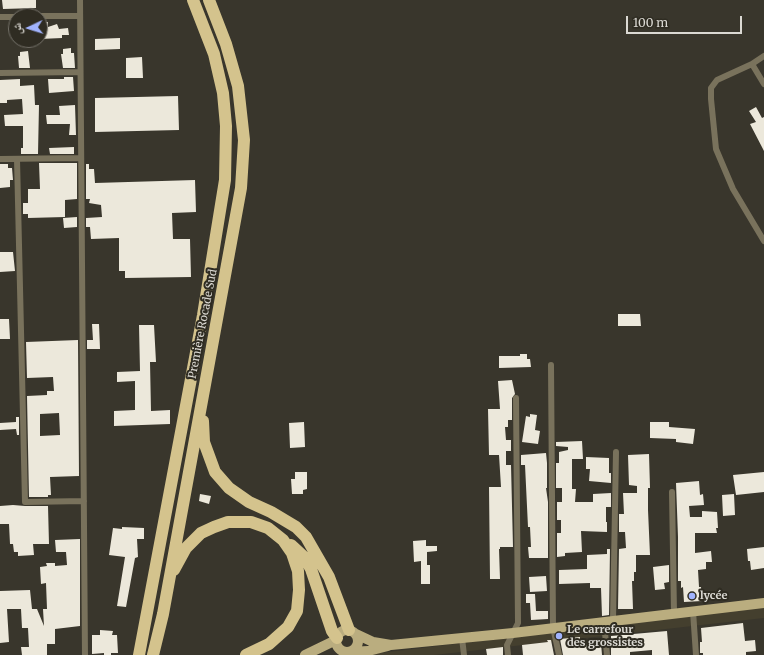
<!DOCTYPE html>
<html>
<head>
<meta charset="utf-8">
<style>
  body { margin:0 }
  #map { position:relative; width:764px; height:655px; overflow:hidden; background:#39362c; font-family:Merriweather,"Noto Naskh Arabic",serif }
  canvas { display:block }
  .north { position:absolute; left:8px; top:8px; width:40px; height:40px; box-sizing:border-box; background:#2f2c22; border:1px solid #747169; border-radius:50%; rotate:266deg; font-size:11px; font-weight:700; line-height:16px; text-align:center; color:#dbd9d3 }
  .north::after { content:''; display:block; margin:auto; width:14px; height:18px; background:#a1b3fd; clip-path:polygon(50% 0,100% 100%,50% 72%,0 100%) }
  .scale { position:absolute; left:626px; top:16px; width:116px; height:18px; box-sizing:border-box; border:2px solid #dbd9d3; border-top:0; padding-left:5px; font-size:12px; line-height:14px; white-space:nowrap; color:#dbd9d3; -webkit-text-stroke:3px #2f2c22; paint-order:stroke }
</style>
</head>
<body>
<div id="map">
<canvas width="764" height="655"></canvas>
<div class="north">ش</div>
<div class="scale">100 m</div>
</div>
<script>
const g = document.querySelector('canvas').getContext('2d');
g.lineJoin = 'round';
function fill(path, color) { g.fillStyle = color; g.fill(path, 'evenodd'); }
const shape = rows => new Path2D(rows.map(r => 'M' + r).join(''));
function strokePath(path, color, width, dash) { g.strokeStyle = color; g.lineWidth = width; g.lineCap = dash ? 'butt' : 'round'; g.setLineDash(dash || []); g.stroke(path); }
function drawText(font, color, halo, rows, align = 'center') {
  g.font = font + ' Merriweather,serif'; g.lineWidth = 4; g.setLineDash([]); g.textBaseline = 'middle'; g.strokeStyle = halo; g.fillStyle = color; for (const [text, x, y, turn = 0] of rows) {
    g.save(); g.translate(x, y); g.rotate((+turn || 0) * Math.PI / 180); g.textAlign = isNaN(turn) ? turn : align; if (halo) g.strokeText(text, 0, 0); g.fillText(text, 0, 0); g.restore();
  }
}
fill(shape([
  [764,607,764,618,434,655,363,655]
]), '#443f2e');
fill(shape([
  [2,0,36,0,36,8,3,9],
  [40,22,48,22,48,27,57,24,59,29,68,28,69,35,62,35,62,38,40,39],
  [120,38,120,49,95,50,95,39],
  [71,48,71,53,74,53,75,68,63,68,61,54,63,54,63,49],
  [28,51,30,68,19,68,18,56,20,56,20,52],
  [142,57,143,78,126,78,126,58],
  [64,77,73,77,74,91,49,93,48,79,64,79],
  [20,79,20,86,34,85,35,105,39,105,38,154,21,154,21,148,23,148,23,126,5,126,4,115,23,114,22,99,7,100,7,103,0,103,0,80],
  [178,96,179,130,95,132,95,98],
  [75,105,76,135,69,135,70,124,47,124,46,115,60,115,59,106],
  [756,107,762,118,764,117,764,151,750,124,756,122,749,111],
  [74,147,74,154,50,154,49,148],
  [39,163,77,163,77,199,65,200,65,217,28,218,28,214,23,214,23,203,28,203,28,189,40,189],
  [0,164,8,164,8,168,12,168,13,180,10,180,10,187,0,188],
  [86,164,89,164,89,169,94,169,95,183,195,180,196,212,172,213,173,239,190,239,191,277,125,278,125,271,119,271,119,238,91,239,90,227,86,227,86,218,102,217,101,205,89,203,90,199,86,199],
  [77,217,77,227,64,228,63,218],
  [0,252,13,252,15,271,0,272],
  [618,314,640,314,641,326,618,326],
  [0,319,9,319,10,339,0,339],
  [92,324,99,324,100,349,87,349,87,340,93,340],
  [139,325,154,325,156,362,150,362,151,411,170,410,170,424,114,426,114,411,135,410,135,381,117,382,117,372,140,371],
  [78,340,79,476,50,477,51,495,48,495,48,497,29,497,27,396,47,395,47,391,54,391,53,377,27,378,26,342],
  [59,413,60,435,40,436,40,414],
  [520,354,527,354,527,359,530,359,531,367,499,368,499,356,520,356],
  [512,380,515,394,512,398,512,420,508,420,508,427,505,427,506,440,511,440,511,451,506,451,506,465,511,465,513,547,500,547,500,549,499,549,500,579,490,579,489,487,501,487,499,455,489,455,488,409,500,409,498,381],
  [530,414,537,415,535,430,540,431,538,444,522,442,526,416,530,417],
  [16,417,19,417,19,435,17,435,16,429,0,430,0,423,16,422],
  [304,422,305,447,290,448,289,423],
  [650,422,669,422,669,427,695,429,693,444,676,442,676,439,650,438],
  [582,441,583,459,572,459,572,489,576,489,575,502,593,502,593,494,611,493,611,507,606,507,606,522,607,522,607,532,581,531,582,552,565,553,565,556,557,557,557,533,561,533,561,520,557,520,557,502,562,502,562,488,556,488,556,463,559,463,559,452,568,450,568,447,556,446,556,442],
  [546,453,547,463,547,488,546,488,548,502,548,558,529,558,528,547,531,547,530,527,528,527,525,465,521,465,521,455],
  [649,454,650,488,648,488,648,510,650,555,636,555,636,572,634,572,634,581,632,581,633,609,618,609,619,549,626,548,625,532,619,532,619,514,624,514,623,493,637,493,637,486,629,485,628,455],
  [586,457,609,458,609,473,611,473,611,483,589,481,590,469,586,469],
  [295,472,307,472,307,489,303,490,303,494,292,494,291,479,295,479],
  [764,472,764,492,736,495,733,475],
  [699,481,700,495,703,494,704,505,689,506,690,517,702,517,702,511,717,512,718,528,716,528,717,533,695,533,695,553,711,551,712,562,706,562,706,569,698,570,699,587,701,587,702,601,684,602,683,587,681,588,681,581,678,581,678,537,676,483],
  [200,494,211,496,209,504,199,501],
  [734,494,735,515,723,516,722,495],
  [13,505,25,506,48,506,49,544,33,544,34,555,18,556,18,552,14,552,13,544,10,544,9,524,0,524,0,506],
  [122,527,144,528,144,539,137,539,138,557,135,558,126,607,117,606,125,557,109,555,113,528,122,529],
  [80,539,80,626,55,629,55,644,47,644,47,655,22,655,21,647,29,647,28,628,22,628,21,609,7,609,9,642,0,643,0,591,30,590,32,609,37,609,44,626,43,609,47,609,46,583,41,584,40,567,47,566,46,563,55,563,55,566,67,565,66,552,56,552,55,540],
  [426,540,426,546,437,546,437,551,427,552,427,565,430,565,430,584,421,584,421,561,414,562,413,541],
  [764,547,764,568,751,570,750,561,748,561,747,549],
  [607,549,610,549,609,615,602,616,601,588,590,588,590,583,559,584,559,570,587,569,587,555,607,554],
  [669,565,669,582,664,583,665,589,655,590,653,567],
  [546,576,547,591,530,592,529,577],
  [526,594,535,594,536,611,548,611,548,619,531,620,530,603,526,603],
  [743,623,745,641,755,640,756,651,746,652,746,655,703,655,703,653,700,653,700,642,702,642,701,628],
  [100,630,113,631,112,635,117,635,118,653,111,653,111,655,104,655,104,653,92,654,92,635,100,635],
  [667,631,669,655,652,655,652,650,630,652,630,655,611,655,611,636],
  [580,637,580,644,601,643,602,655,563,655,560,639],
  [547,640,551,640,554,655,523,655,522,645,548,642],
  [503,647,503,655,487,655,486,649]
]), '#ece8db');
strokePath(shape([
  [80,0,85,655],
  [40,16,80,16],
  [0,17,16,17],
  [764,56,752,64,717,80,711,88,711,99,716,149,733,189,764,241],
  [752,64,764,84],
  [0,73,80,72],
  [0,159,80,158],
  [17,159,25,502,84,501],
  [551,365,553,627,559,655],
  [672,492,674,613],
  [693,611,696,655],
  [613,620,616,452],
  [604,621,607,655],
  [462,638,464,655],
  [508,655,507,645,518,623,516,398]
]), '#79725c', 6);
strokePath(shape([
  '336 641a11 11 0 1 1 22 0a11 11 0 1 1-22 0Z',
  [356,634,373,642,391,645,513,633,764,603],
  [350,652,368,651,388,646],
  [305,655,336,640]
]), '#baad7f', 10);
strokePath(shape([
  [203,421,204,442,215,472,229,488,249,502,271,512,296,527,306,537,329,577,349,630],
  [291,545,304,557,311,569,332,631,337,638],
  [174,570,186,548,201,533,214,527,228,522,251,522,268,528,283,540,292,553,298,571,299,590,297,611,288,627,269,644,246,655],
  [139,655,203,315,225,180,226,126,223,93,214,54,193,0],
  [153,655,163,614,241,188,244,140,238,86,226,44,209,0]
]), '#d4c38d', 12);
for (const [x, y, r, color] of [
  [692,596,4,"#a1b3fd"],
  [559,636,4,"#a1b3fd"]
]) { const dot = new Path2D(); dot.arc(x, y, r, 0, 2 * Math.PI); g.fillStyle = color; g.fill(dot); strokePath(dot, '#2f2c22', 1.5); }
drawText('11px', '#dbd9d3', '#2f2c22', [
  ["Première Rocade Sud",203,324,-79]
]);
drawText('bold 11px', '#dbd9d3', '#2f2c22', [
  ["lycée",700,596],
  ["Le carrefour",567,630],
  ["des grossistes",567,643]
], 'left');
</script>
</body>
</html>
